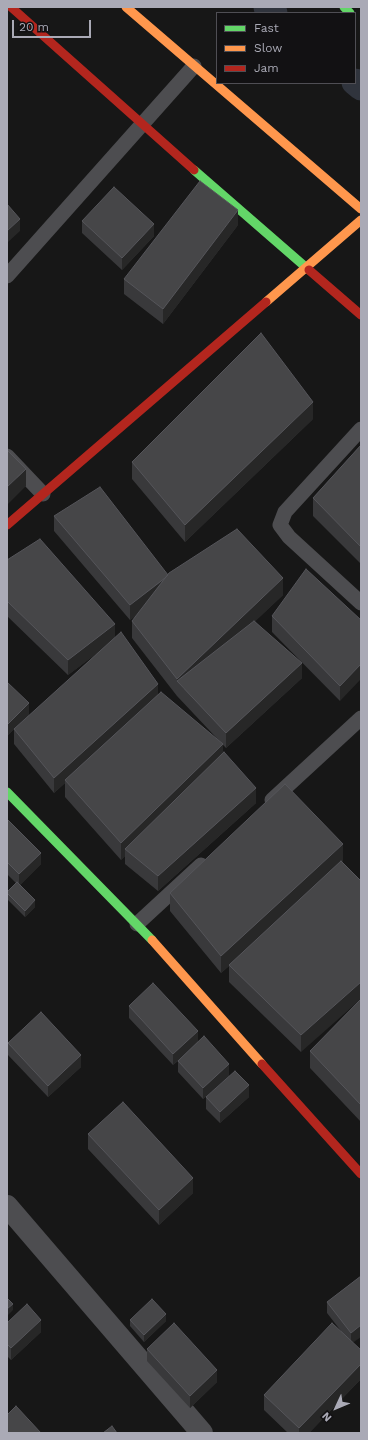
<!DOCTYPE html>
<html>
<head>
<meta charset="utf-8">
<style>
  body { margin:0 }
  #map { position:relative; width:368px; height:1440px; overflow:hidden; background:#171717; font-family:"Work Sans",sans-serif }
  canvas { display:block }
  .frame { position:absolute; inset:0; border:8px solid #aaaab6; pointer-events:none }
  .legend { position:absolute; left:216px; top:12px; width:140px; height:72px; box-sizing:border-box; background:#121113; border:1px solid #4f4e54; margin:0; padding:5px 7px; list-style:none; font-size:12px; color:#aaaab6 }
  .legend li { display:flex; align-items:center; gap:8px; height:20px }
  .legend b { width:20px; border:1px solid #4f4e54 }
  .north { position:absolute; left:316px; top:1388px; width:40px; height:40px; -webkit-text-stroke:3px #121113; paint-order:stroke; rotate:226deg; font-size:11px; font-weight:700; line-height:16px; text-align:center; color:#aaaab6 }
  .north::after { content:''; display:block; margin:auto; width:14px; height:18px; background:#aaaab6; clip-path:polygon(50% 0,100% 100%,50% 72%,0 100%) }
  .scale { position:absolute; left:12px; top:20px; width:79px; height:18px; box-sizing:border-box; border:2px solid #aaaab6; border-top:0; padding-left:5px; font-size:12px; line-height:14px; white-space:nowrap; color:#aaaab6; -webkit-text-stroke:3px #121113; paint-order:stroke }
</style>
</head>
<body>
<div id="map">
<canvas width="368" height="1440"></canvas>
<div class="frame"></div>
<ul class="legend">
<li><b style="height:5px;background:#63d668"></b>Fast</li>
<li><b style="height:5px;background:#ff974d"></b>Slow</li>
<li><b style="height:5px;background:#b3261e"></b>Jam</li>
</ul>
<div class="north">N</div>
<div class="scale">20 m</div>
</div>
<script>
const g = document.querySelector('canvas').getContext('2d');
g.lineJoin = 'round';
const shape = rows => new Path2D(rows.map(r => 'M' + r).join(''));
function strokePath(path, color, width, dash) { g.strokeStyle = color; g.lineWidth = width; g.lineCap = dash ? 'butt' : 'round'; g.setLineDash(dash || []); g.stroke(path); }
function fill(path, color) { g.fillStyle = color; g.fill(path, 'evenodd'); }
strokePath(shape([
  [267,7,274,13],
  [355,82,361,87]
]), '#30343d', 27);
strokePath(shape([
  [7,276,194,66],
  [361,429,285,512,280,525,289,537,361,603],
  [7,456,43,494],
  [272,800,361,718],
  [137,924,201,865]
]), '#4d4d50', 15);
strokePath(shape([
  [7,1206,202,1433]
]), '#4d4d50', 22);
strokePath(shape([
  [344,7,350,13],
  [194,170,309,270],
  [7,792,152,940]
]), '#63d668', 9);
strokePath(shape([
  [126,7,361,209],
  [266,302,361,220],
  [152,940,262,1064]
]), '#ff974d', 9);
strokePath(shape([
  [11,7,194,170],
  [309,270,361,315],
  [7,525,266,302],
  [262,1064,361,1174]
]), '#b3261e', 9);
fill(shape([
  [82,221,154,236,122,270,82,233],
  [238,225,163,324,124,294,124,279],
  [313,419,185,542,132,479,132,462],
  [361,445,361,564,313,516,313,498],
  [54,516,168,575,283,595,255,621,302,678,226,748,177,696,132,638,132,621,138,614,130,620,54,531],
  [7,560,115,637,158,694,223,754,256,803,158,891,125,864,125,856,121,860,65,797,65,783,54,793,14,744,14,729,7,736,7,682,29,715,16,728,101,650,68,675,7,616],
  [272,616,361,620,340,701,272,632],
  [7,819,41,864,20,885,35,907,25,917,7,899,7,892,16,883,7,874],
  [343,861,342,862,301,1052,229,982,229,966,221,973,170,911,170,893],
  [361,999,361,1122,310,1068,310,1051],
  [129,1006,198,1042,229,1076,203,1099,178,1072,178,1061,173,1065,129,1018],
  [8,1043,81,1067,48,1097,8,1055],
  [206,1097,249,1097,220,1123,206,1109],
  [88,1134,193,1193,159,1225,88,1149],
  [361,1276,353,1343,361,1379,309,1433,288,1433,264,1410,264,1395,341,1331,327,1313,327,1302],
  [130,1320,166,1321,144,1342,130,1326],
  [7,1323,41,1332,11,1360,7,1356],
  [147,1349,217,1382,190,1408,147,1361]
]), '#39393b');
fill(shape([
  [238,210,238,225,163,324,163,309],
  [20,219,20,231,7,243,7,231],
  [154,224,154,236,122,270,122,258],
  [313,402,313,419,185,542,185,525],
  [26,469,26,486,7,505,7,487],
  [169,576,169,591,130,620,130,605],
  [283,578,283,595,184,689,177,681,177,679],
  [115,624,115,640,68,675,68,660],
  [302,663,302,678,226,748,226,733],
  [361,664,361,679,340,701,340,686],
  [158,684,158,699,65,780,65,783,54,793,54,778],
  [29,703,29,715,7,736,7,725],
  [223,744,223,761,125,849,125,856,121,860,121,843],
  [256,788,256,803,158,891,158,876],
  [343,844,343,861,229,966,229,965,229,966,221,973,221,956],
  [41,853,41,864,19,886,19,874],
  [35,900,35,907,25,917,25,911],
  [361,982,361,999,301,1052,301,1035],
  [198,1031,198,1042,173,1065,173,1054],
  [81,1055,81,1067,48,1097,48,1086],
  [229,1064,229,1076,203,1099,203,1088],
  [249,1085,249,1097,220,1123,220,1112],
  [193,1178,193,1193,159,1225,159,1210],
  [13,1304,13,1310,7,1316,7,1309],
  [166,1314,166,1321,144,1342,144,1335],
  [41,1320,41,1332,11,1360,11,1348],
  [361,1325,361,1337,351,1344,351,1333],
  [361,1364,361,1379,309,1433,299,1433,299,1428],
  [217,1370,217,1382,190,1408,190,1396]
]), '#272727');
const building = shape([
  [200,181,238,210,163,309,124,279,200,181],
  [114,187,154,224,122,258,82,221,114,187],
  [7,204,20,219,7,231,7,204],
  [261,333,313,402,185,525,132,462,261,333],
  [361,445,361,547,313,498,361,445],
  [7,450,26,469,7,487,7,450],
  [100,487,168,575,165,578,130,605,54,516,100,487],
  [237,529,283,578,177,679,132,621,169,573,237,529],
  [40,539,115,624,68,660,7,601,7,560,40,539],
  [306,569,361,620,361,664,340,686,272,616,306,569],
  [254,621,302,663,226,733,177,681,254,621],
  [121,632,158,684,54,778,14,729,121,632],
  [7,682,29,703,7,725,7,682],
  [161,692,223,744,121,843,65,780,161,692],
  [224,752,256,788,158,876,125,849,224,752],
  [285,784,343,844,221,956,170,893,285,784],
  [7,819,41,853,19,874,7,862,7,819],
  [341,861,361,881,361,982,301,1035,229,965,341,861],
  [17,882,35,900,25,911,7,893,7,892,17,882],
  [153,983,198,1031,173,1054,129,1006,153,983],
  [361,999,361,1105,310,1051,361,999],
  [41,1012,81,1055,48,1086,8,1043,41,1012],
  [204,1036,229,1064,203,1088,178,1061,204,1036],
  [235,1071,249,1085,220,1112,206,1097,235,1071],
  [123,1102,193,1178,159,1210,88,1134,123,1102],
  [361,1276,361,1325,351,1333,327,1302,361,1276],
  [7,1298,13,1304,7,1309,7,1298],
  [152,1299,166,1314,144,1335,130,1320,152,1299],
  [27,1304,41,1320,11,1348,7,1344,7,1323,27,1304],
  [174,1323,217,1370,190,1396,147,1349,174,1323],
  [332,1323,361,1350,361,1364,299,1428,264,1395,332,1323],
  [16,1406,41,1433,7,1433,7,1415,16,1406],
  [112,1426,117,1433,103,1433,112,1426]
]);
fill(building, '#464648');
strokePath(building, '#55555a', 1);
</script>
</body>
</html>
